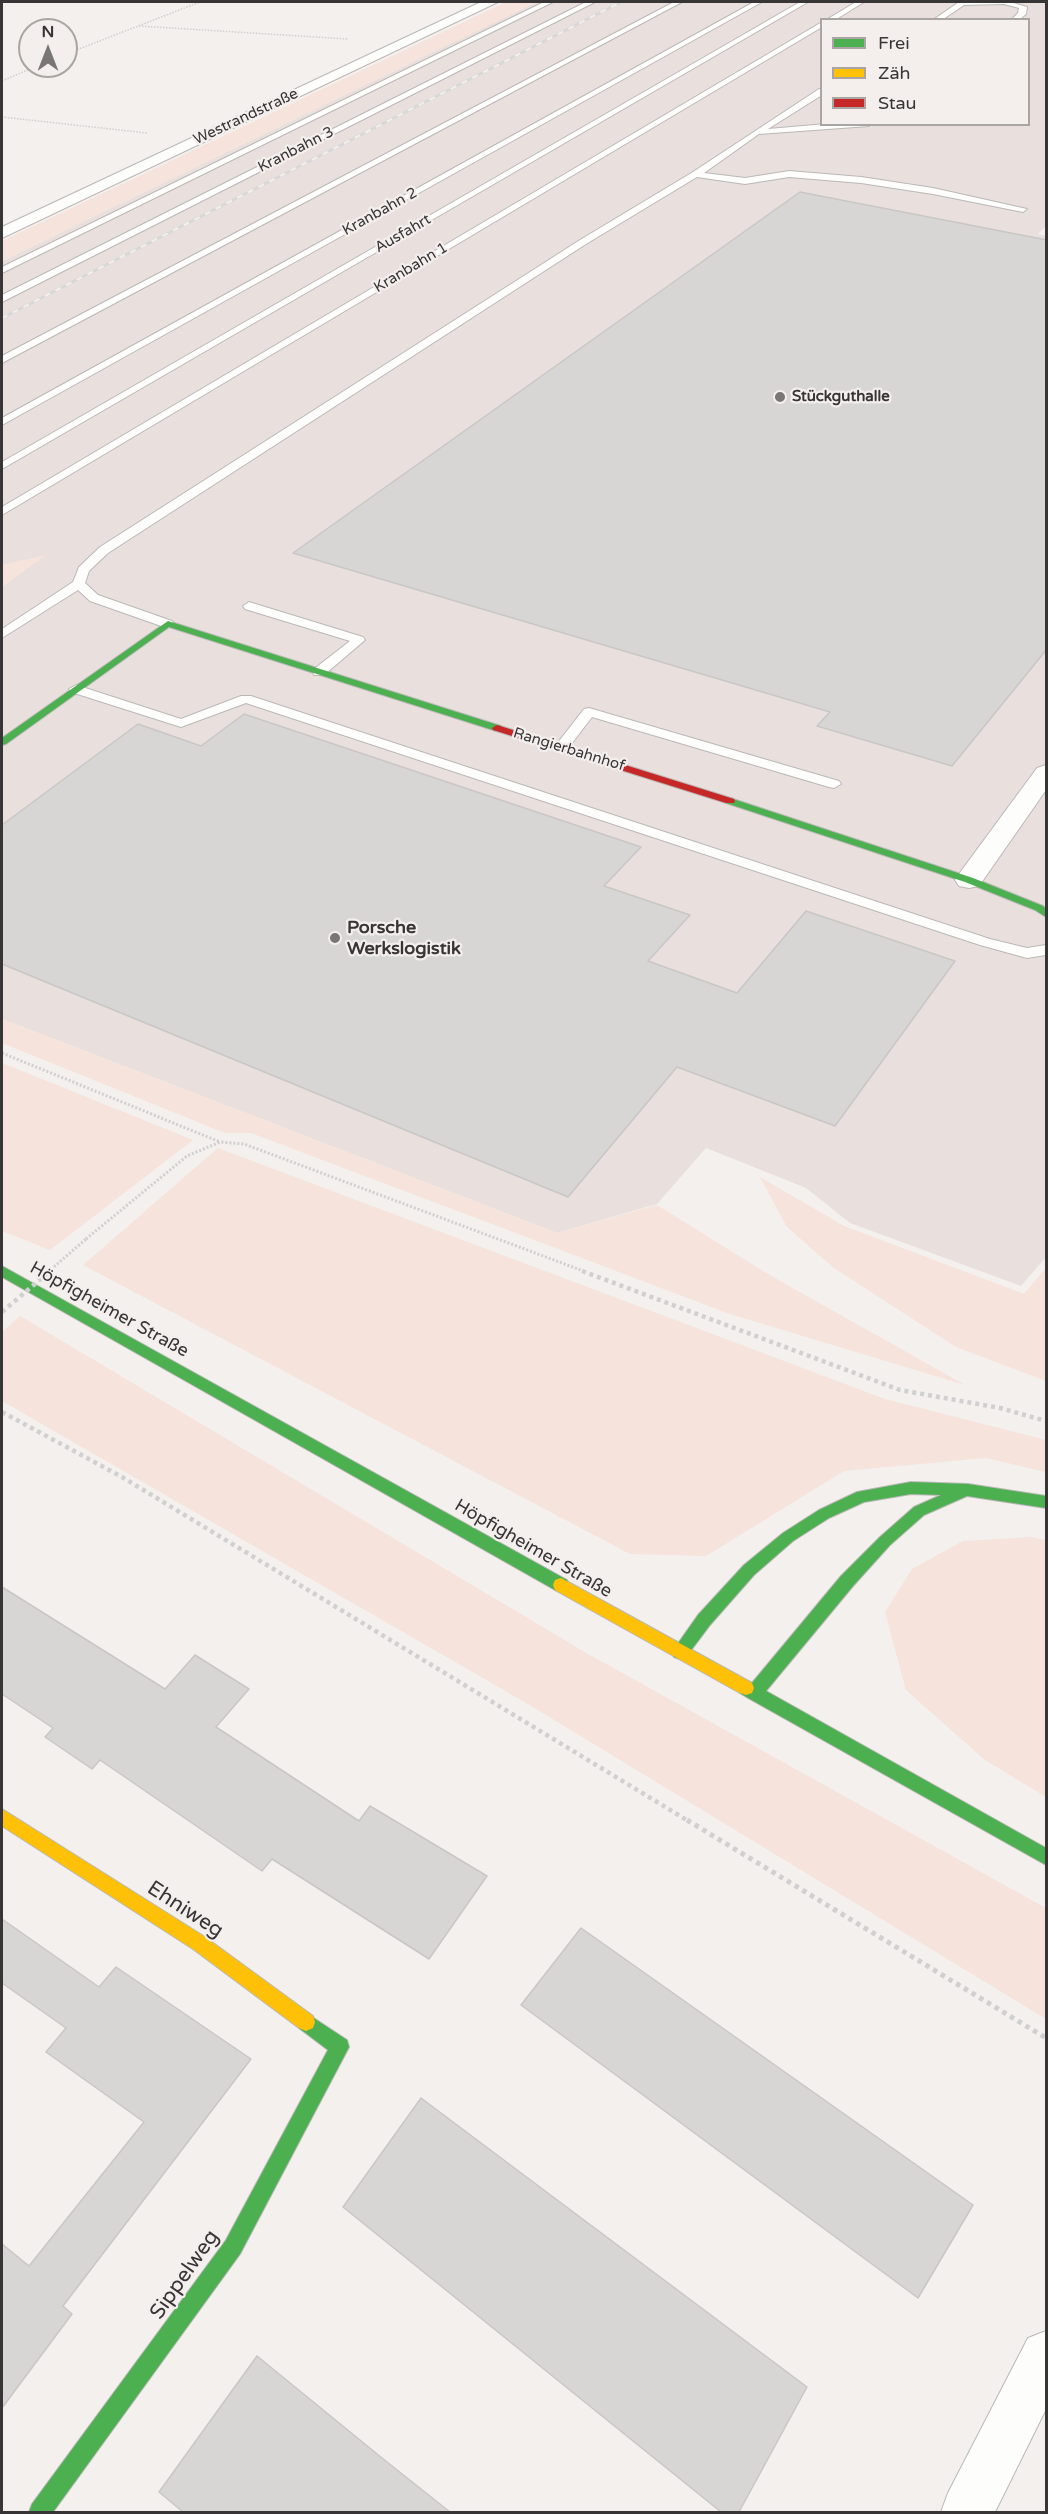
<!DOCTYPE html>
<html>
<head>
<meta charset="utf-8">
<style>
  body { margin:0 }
  #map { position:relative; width:1048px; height:2514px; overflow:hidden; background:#f3f0ee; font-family:"Varela Round",sans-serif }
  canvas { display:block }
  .frame { position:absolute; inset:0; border:3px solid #373535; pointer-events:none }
  .legend { position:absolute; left:820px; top:18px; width:210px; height:108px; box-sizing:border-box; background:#f4efed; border:2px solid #a8a5a3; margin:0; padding:8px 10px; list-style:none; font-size:18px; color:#373535 }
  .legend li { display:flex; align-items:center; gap:12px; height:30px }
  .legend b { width:30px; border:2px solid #a8a5a3 }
  .north { position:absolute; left:18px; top:18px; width:60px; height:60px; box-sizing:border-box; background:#f4efed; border:2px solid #a8a5a3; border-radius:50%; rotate:0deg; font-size:16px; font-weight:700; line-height:24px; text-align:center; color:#373535 }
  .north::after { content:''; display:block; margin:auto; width:21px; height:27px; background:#797676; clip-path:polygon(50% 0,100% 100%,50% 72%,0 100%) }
</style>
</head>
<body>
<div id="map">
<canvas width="1048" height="2514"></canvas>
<div class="frame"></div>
<ul class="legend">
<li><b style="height:8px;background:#4caf50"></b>Frei</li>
<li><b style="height:8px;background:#ffc107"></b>Zäh</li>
<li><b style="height:8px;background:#c62828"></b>Stau</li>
</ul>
<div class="north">N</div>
</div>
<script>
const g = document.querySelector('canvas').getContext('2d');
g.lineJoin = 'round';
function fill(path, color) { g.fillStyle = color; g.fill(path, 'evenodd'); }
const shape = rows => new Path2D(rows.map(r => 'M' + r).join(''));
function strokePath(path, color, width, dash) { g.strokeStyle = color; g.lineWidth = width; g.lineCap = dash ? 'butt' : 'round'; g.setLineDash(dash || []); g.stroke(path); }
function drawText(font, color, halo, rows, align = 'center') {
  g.font = font + ' "Varela Round",sans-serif'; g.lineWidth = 4.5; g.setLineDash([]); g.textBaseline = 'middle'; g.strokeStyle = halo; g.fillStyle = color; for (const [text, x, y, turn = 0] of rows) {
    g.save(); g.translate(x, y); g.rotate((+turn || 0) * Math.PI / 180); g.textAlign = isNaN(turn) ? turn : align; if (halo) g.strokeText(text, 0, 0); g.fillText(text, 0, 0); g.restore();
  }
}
fill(shape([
  [536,2,1046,2,1046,226,1038,234,1046,236,1046,1257,1021,1286,850,1223,806,1188,706,1148,657,1204,557,1233,2,1019,2,261],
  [822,20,1028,20,1028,124,822,124]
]), '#e9e0dd');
fill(shape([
  [506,2,536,2,2,261,2,241],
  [46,555,2,587,2,565],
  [2,1019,557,1233,657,1205,766,1273,965,1385,730,1314,251,1133,225,1133,2,1043],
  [2,1063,193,1140,50,1250,2,1231],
  [218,1148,885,1399,1046,1440,1046,1472,986,1458,844,1471,706,1556,630,1554,83,1265],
  [760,1177,844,1226,1024,1294,1046,1268,1046,1381,956,1347,834,1268,787,1227],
  [20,1316,588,1654,1046,1908,1046,2019,528,1704,2,1401,2,1332],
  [1031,1537,1046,1540,1046,1797,985,1760,906,1690,885,1612,912,1569,963,1541]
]), '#f6e3db');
const building = shape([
  [800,192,1047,240,1047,649,952,766,817,726,830,712,293,553,800,192],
  [244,714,641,847,604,886,690,915,648,961,737,993,806,911,955,961,835,1126,677,1067,568,1197,2,964,2,825,138,724,201,746,244,714],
  [2,1587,165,1689,195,1655,249,1689,216,1727,359,1821,370,1806,487,1876,429,1959,272,1859,262,1871,100,1760,92,1769,45,1737,53,1728,2,1694,2,1587],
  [2,1919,99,1987,116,1967,251,2059,63,2306,72,2314,2,2408,2,2244,29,2266,144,2122,46,2052,66,2028,2,1983,2,1919],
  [581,1928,973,2205,918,2298,521,2005,581,1928],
  [421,2098,807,2387,739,2512,721,2512,343,2207,421,2098],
  [257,2356,382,2458,450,2512,183,2512,159,2492,257,2356]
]);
fill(building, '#d8d6d5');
strokePath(building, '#c9c7c5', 1.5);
const lane = shape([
  [544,2,553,2,2,273,2,267,544,2],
  [586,2,595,2,2,302,2,295,586,2],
  [674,2,682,2,2,363,2,356,674,2],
  [754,2,762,2,2,425,2,418,754,2],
  [800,2,808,2,2,469,2,462,800,2],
  [856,2,864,2,835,20,826,20,856,2],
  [959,2,1010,2,1027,7,1026,14,1019,20,1011,20,1018,13,1019,8,1004,4,964,5,942,20,933,20,959,2],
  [822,22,822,27,2,515,2,507,822,22],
  [819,89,822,89,822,95,768,129,826,124,869,126,759,134,704,173,745,178,789,171,861,177,933,188,1027,209,1023,212,933,194,861,183,789,177,745,184,697,177,586,244,108,553,89,571,85,583,98,595,172,621,174,624,172,627,164,627,90,601,78,590,2,638,2,629,73,582,79,567,100,547,580,240,693,172,819,89],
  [249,602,363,637,365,640,324,675,314,675,313,672,314,669,350,641,245,609,243,606,249,602],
  [76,685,181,719,241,696,251,696,990,939,1027,948,1046,945,1046,955,1027,958,980,945,246,703,181,727,71,692,69,689,76,685],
  [589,708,839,781,841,784,834,788,829,787,592,717,566,751,556,751,554,748,556,745,584,709,589,708]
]);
const street = shape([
  [481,2,498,2,2,238,2,227,481,2],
  [1046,765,1046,790,979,886,969,888,959,886,955,880,959,874,1037,768,1046,765],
  [1046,2331,1046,2409,995,2512,941,2512,948,2493,1028,2338,1046,2331]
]);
const fast = shape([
  [168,621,501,726,502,728,497,731,493,730,169,627,6,744,2,745,2,738,168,621],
  [730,798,973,878,1043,906,1046,909,1046,917,1035,910,965,882,726,803,726,799,730,798],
  [2,1266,567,1580,569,1585,567,1590,561,1592,555,1590,2,1277,2,1266],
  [911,1482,968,1484,1046,1496,1046,1508,967,1496,924,1515,890,1545,853,1586,766,1691,1046,1848,1046,1865,748,1698,740,1693,738,1688,740,1683,746,1681,752,1683,841,1576,880,1537,914,1507,941,1495,911,1494,864,1502,829,1518,793,1541,754,1575,710,1625,686,1657,680,1659,674,1657,672,1652,698,1615,744,1565,783,1533,819,1510,857,1492,911,1482],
  [306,2013,347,2040,349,2047,240,2254,53,2512,29,2512,32,2504,226,2240,328,2050,299,2028,297,2022,299,2016,306,2013]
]);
const slow = shape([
  [561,1578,752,1683,754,1688,752,1693,746,1695,740,1693,555,1590,553,1585,555,1580,561,1578],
  [2,1809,205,1937,313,2016,315,2022,313,2028,306,2031,299,2028,193,1949,2,1826,2,1809]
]);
const jam = shape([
  [497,725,734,799,735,801,734,803,726,803,493,730,492,728,497,725]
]);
strokePath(lane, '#bab8b7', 2);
strokePath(street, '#bab8b7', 2);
strokePath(fast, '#bab8b7', 2);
strokePath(slow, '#bab8b7', 2);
strokePath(jam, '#bab8b7', 2);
strokePath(shape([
  [139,26,348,39],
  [66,54,200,2],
  [2,81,37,66],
  [2,117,147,133]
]), '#d1d0d0', 1.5, [1.5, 1.5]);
strokePath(shape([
  [2,1053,220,1142],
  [86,1239,187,1156,220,1142,244,1144,586,1272]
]), '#d1d0d0', 3, [2, 2]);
strokePath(shape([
  [582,1271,900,1390,1000,1408,1046,1421],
  [2,1412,122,1477,690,1822]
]), '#d1d0d0', 4.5, [4, 4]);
strokePath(shape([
  [687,1820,1046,2038]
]), '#d1d0d0', 5, [4.5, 4.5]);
fill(lane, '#fdfdfc');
fill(street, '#fdfdfc');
fill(fast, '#4caf50');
fill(slow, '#ffc107');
fill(jam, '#c62828');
const rail = shape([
  [2,318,621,2]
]);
strokePath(rail, '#d9d8d8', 3);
strokePath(rail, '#f4efed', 2, [6]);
strokePath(shape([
  [48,1272,86,1239]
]), '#d1d0d0', 3, [2, 2]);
strokePath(shape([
  [2,1312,50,1271]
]), '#d1d0d0', 4.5, [4, 4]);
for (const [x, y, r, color] of [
  [780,397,6,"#797676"],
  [335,938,6,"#797676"]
]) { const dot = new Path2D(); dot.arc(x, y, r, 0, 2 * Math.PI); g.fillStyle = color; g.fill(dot); strokePath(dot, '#f4efed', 2); }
drawText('15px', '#373535', '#f4efed', [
  ["Westrandstraße",246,117,-25],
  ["Kranbahn 3",296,150,-27],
  ["Kranbahn 2",380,212,-29],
  ["Ausfahrt",403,234,-30],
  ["Kranbahn 1",411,268,-31],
  ["Rangierbahnhof",569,750,17]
]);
drawText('bold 15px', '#373535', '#f4efed', [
  ["Stückguthalle",792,397]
], 'left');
drawText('bold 18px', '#373535', '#f4efed', [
  ["Porsche",347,928],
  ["Werkslogistik",347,949]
], 'left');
drawText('18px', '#373535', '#f4efed', [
  ["Höpfigheimer Straße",109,1310,29],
  ["Höpfigheimer Straße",533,1549,30]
]);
drawText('21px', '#373535', '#f4efed', [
  ["Ehniweg",185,1910,33],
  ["Sippelweg",185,2275,-55]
]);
</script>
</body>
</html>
